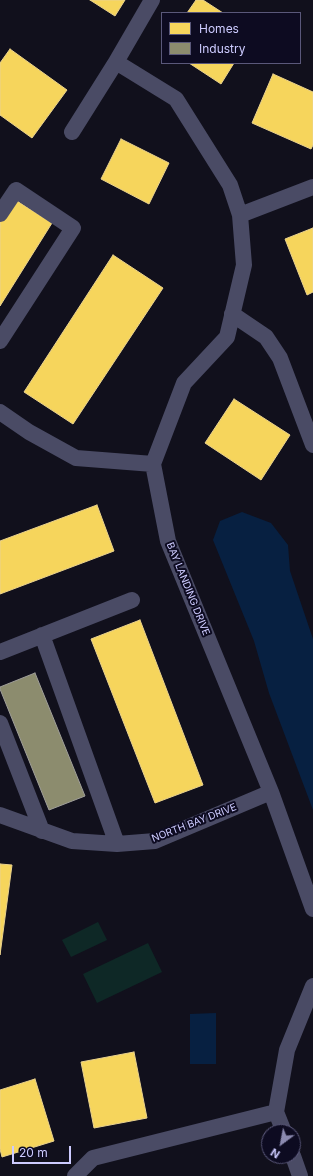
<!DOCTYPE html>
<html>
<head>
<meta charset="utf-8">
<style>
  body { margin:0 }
  #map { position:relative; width:313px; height:1176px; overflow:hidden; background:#11101c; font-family:Inter,sans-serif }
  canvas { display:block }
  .legend { position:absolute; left:161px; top:12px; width:140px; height:52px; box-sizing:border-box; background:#0d0b21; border:1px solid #5a587a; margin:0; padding:5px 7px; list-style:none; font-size:12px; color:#cdcbff }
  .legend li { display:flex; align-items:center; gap:8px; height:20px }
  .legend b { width:20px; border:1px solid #5a587a }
  .north { position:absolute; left:261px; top:1124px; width:40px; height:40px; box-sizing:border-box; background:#0d0b21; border:1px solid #5a587a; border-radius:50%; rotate:212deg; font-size:11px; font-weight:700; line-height:16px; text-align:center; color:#cdcbff }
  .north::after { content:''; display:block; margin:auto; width:14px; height:18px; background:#8b8ab0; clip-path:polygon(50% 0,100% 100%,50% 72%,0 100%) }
  .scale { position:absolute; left:12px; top:1146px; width:59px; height:18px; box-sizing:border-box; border:2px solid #cdcbff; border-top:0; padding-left:5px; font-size:12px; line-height:14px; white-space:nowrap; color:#cdcbff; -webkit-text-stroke:3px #0d0b21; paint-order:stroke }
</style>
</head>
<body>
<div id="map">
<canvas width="313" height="1176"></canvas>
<ul class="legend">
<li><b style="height:11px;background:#f6d55c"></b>Homes</li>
<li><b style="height:11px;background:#8c8c6e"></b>Industry</li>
</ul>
<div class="north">N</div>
<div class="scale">20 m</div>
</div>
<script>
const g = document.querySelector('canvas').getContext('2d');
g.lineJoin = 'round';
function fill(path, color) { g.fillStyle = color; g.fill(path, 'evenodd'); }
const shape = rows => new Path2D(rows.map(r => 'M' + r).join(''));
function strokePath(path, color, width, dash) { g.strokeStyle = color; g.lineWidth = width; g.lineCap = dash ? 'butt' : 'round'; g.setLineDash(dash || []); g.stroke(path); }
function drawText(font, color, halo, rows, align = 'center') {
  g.font = font + ' Inter,sans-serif'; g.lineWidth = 4; g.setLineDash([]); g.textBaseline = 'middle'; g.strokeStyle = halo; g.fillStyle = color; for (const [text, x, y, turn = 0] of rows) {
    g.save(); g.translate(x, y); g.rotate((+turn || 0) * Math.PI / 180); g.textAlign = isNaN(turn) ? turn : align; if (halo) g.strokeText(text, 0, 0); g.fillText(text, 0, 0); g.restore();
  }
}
fill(shape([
  [98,922,107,940,71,957,62,940],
  [148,943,162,972,97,1003,83,974]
]), '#0e2826');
fill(shape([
  [242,512,271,523,288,545,290,571,313,639,313,810,269,693,254,641,213,540,220,521],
  [216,1013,216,1064,190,1064,190,1014]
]), '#072041');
const homes = shape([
  [90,0,125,0,115,16,90,0],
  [196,0,203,0,223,13,187,13,196,0],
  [10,49,67,90,32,138,0,115,0,63,10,49],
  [189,63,234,63,221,84,189,63],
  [273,74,313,92,313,145,311,149,252,123,273,74],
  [121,139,169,163,149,204,101,179,121,139],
  [14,199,52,223,0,306,0,222,14,199],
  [313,228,313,292,307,295,285,239,313,228],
  [113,255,163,288,73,424,24,392,113,255],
  [234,399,290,435,261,480,205,443,234,399],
  [97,505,114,551,0,594,0,541,97,505],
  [140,620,203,785,155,803,91,639,140,620],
  [0,864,12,865,0,955,0,864],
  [134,1052,147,1118,94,1128,81,1062,134,1052],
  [35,1079,54,1141,2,1157,0,1149,0,1090,35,1079]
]);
fill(homes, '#f6d55c');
strokePath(homes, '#ead28d', 1);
const industry = shape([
  [35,673,85,796,49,810,0,689,0,687,35,673]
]);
fill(industry, '#8c8c6e');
strokePath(industry, '#a09f9a', 1);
strokePath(shape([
  [116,62,176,99,230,185,240,215,244,265,227,337,184,383,153,464,168,541,271,792,313,909],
  [72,132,116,62,152,0],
  [0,214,16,190,73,228,0,341],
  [240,215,313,187],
  [232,314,266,337,280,358,313,445],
  [0,412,29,432,76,458,153,464],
  [42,635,117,844],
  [0,652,132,600],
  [0,723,42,831],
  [0,815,72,841,117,844,155,841,271,792],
  [284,1132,276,1112,287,1050,313,986],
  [293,1156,300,1176],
  [75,1176,93,1158,276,1112]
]), '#4a4b65', 16);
drawText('10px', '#cdcbff', '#0d0b21', [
  ["BAY LANDING DRIVE",188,589,68],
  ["NORTH BAY DRIVE",194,823,-21]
]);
</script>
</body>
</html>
